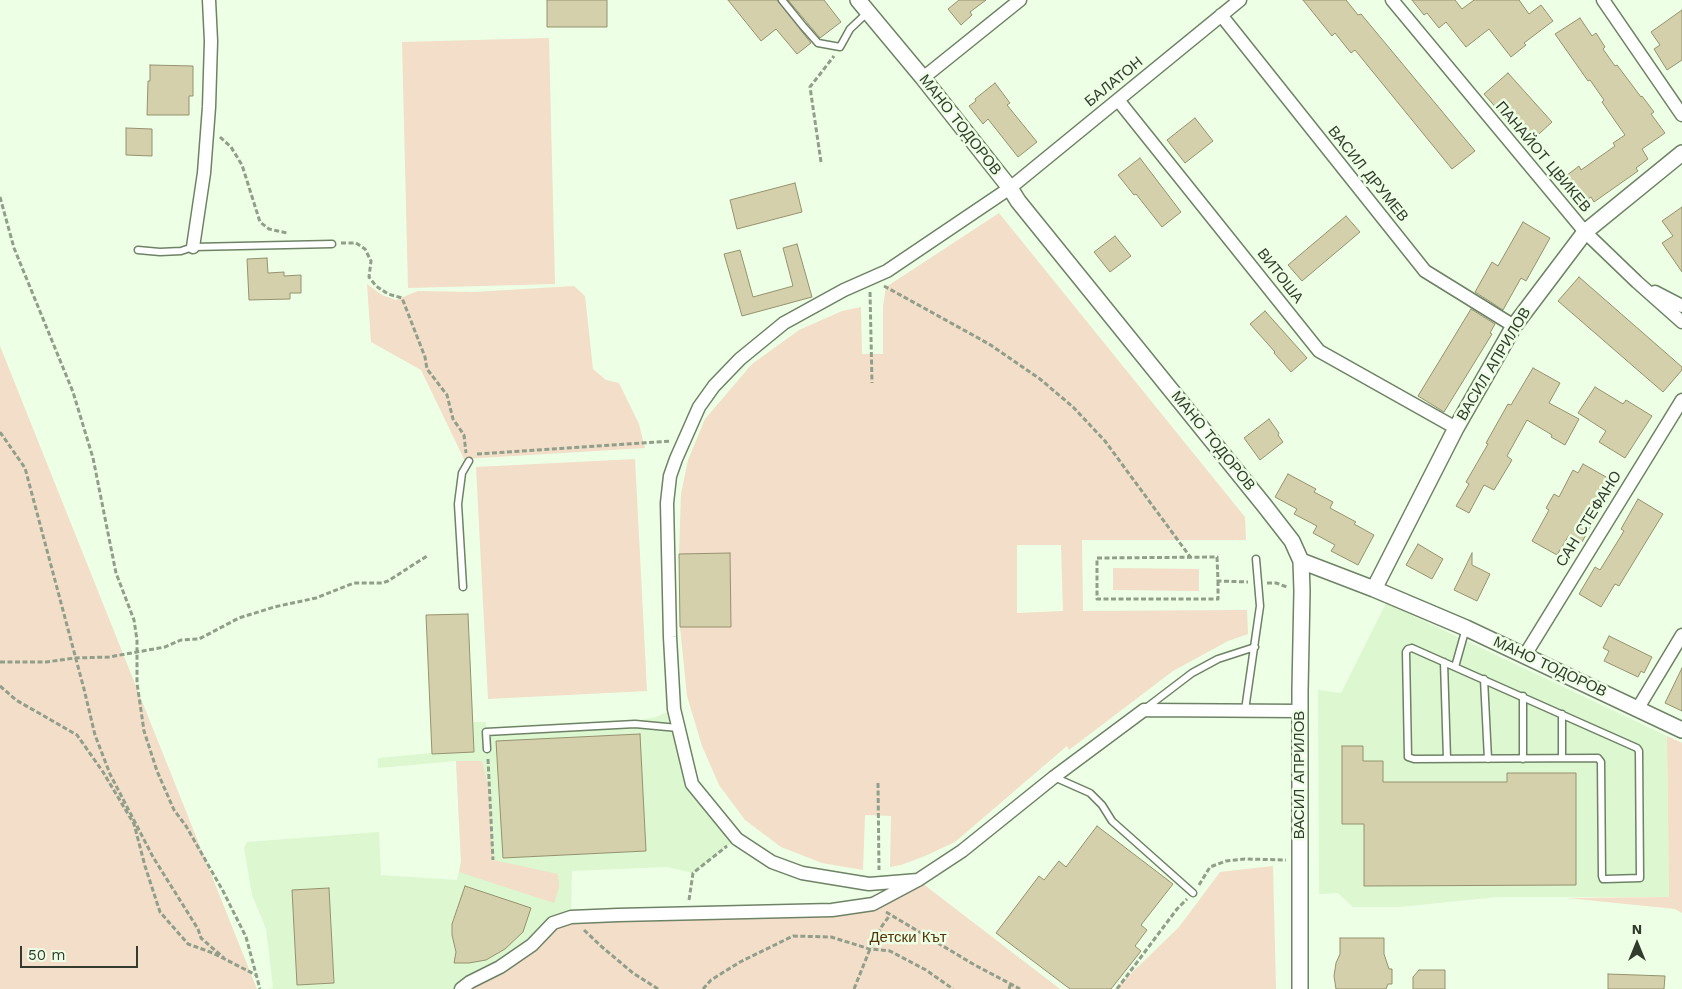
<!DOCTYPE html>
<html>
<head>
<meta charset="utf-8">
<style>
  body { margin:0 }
  #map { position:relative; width:1682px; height:989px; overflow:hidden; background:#edffe4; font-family:"Work Sans",sans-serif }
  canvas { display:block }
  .north { position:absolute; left:1612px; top:919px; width:50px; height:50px; -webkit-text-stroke:4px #edffe4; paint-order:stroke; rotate:0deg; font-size:14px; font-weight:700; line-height:20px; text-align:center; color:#323b2e }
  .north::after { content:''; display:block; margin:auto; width:18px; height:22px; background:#323b2e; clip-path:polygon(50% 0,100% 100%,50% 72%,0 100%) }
  .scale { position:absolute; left:20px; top:946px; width:118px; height:22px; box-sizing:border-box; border:2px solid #323b2e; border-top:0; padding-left:6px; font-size:15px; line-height:18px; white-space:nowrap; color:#323b2e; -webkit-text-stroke:4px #edffe4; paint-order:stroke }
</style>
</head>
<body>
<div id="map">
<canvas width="1682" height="989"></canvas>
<div class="north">N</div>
<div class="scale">50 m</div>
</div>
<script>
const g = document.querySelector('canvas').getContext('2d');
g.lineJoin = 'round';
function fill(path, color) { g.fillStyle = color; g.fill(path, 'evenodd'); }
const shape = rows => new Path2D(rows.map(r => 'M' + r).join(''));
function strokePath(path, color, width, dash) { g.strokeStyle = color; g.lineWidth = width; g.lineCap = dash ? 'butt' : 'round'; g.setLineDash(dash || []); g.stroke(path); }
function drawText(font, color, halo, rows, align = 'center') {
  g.font = font + ' "Work Sans",sans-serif'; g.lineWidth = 5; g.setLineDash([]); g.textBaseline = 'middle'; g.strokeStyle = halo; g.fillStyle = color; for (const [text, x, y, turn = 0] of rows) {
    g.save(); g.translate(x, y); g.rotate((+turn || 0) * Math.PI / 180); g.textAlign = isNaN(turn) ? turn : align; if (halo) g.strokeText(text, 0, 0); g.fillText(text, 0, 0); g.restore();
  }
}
fill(shape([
  [1386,603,1667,736,1669,897,1498,897,1399,907,1353,907,1338,893,1319,894,1318,690,1341,693],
  [468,614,473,722,486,722,486,732,614,725,656,717,674,709,692,784,737,839,693,873,667,867,572,871,571,917,461,989,268,989,273,988,266,929,252,895,244,848,247,842,379,832,381,875,457,880,461,862,456,761,378,768,378,758,432,753,426,615]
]), '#ddf7d0');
fill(shape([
  [549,38,555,284,408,288,402,42],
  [999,213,1245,517,1246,540,1082,540,1083,611,1247,610,1248,634,1228,641,1173,671,1069,750,1067,746,955,842,925,856,901,865,890,867,891,816,865,815,863,870,822,863,781,847,745,820,719,785,702,746,687,696,680,627,679,554,681,494,688,460,705,419,752,364,799,330,842,311,861,307,862,354,883,354,883,306,886,287],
  [1017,545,1061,545,1063,611,1017,613],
  [367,284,382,295,396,300,418,291,473,292,574,286,585,296,593,369,606,380,619,383,639,424,645,448,464,459,421,370,371,342],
  [0,346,257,989,0,989],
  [635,459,647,691,488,699,476,467],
  [1113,568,1199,569,1199,591,1113,590],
  [1667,736,1682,743,1682,913,1675,909,1567,898,1669,897],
  [456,761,482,761,489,789,493,860,558,874,559,887,554,903,459,872,461,862],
  [1273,866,1276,989,1115,989,1179,927,1220,872],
  [918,880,1060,989,464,989,553,923,832,910]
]), '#f2dec9');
const building = shape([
  [547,0,607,0,607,27,547,27,547,0],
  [728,0,777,0,811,43,797,54,776,29,761,41,728,0],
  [788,0,824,0,841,22,820,38,788,0],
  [959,0,986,0,970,12,972,15,961,25,948,9,959,0],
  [1303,0,1346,0,1358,15,1361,14,1475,151,1452,169,1355,50,1351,53,1335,33,1332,36,1303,0],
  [1412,0,1455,0,1462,9,1474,0,1519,0,1529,14,1541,5,1553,21,1524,43,1526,45,1511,57,1489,29,1466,47,1446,22,1439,28,1427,13,1424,15,1412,0],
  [1682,10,1682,60,1667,70,1654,49,1660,45,1651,32,1682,10],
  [1580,18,1592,36,1596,33,1605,47,1603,49,1615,66,1617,65,1641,97,1642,96,1654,112,1651,114,1665,133,1642,149,1648,159,1636,168,1638,171,1594,202,1591,197,1580,204,1562,179,1579,166,1581,170,1615,146,1613,143,1625,135,1602,102,1604,100,1590,80,1588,81,1555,34,1580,18],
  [150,65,193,66,193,96,189,96,189,115,147,115,148,81,150,81,150,65],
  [1508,73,1552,122,1528,144,1484,94,1508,73],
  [995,83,1010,103,1007,105,1037,142,1018,157,988,119,983,124,969,106,976,101,975,99,995,83],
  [1195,118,1213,141,1185,163,1167,140,1195,118],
  [126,128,152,129,152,156,126,155,126,128],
  [1140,158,1181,212,1162,227,1136,194,1134,195,1118,175,1140,158],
  [795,183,802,212,737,229,730,200,795,183],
  [1682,207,1682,272,1662,243,1673,236,1662,221,1682,207],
  [1346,216,1360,232,1302,281,1288,265,1346,216],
  [1523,222,1550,238,1526,281,1521,278,1503,310,1475,292,1492,262,1498,266,1523,222],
  [1115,236,1131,256,1110,272,1094,252,1115,236],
  [797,244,812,297,742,316,724,254,740,250,753,297,793,286,783,248,797,244],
  [267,258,268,273,284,272,284,276,301,275,301,293,290,293,290,299,249,300,247,259,267,258],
  [1579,277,1682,367,1682,370,1663,392,1558,301,1579,277],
  [1471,309,1495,324,1490,333,1492,334,1444,412,1418,396,1471,309],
  [1265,311,1307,358,1291,372,1274,353,1275,352,1250,324,1265,311],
  [1533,368,1560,383,1549,403,1579,419,1565,445,1551,437,1552,435,1527,420,1507,456,1512,460,1494,490,1484,485,1469,513,1456,506,1469,484,1466,482,1488,444,1486,443,1508,404,1511,405,1533,368],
  [1595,387,1623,404,1626,400,1652,416,1625,458,1599,442,1606,431,1578,413,1595,387],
  [1269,419,1279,433,1278,435,1283,442,1260,460,1244,438,1269,419],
  [1583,464,1615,482,1582,542,1569,535,1557,555,1532,541,1549,510,1546,508,1554,494,1559,497,1573,470,1578,473,1583,464],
  [1288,474,1316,489,1314,492,1333,502,1330,508,1356,522,1354,524,1374,535,1358,565,1331,551,1335,545,1313,533,1317,526,1294,514,1297,509,1275,497,1288,474],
  [1638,499,1663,514,1619,586,1615,584,1601,607,1579,594,1595,567,1600,570,1624,531,1621,529,1638,499],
  [1418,544,1443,559,1432,579,1406,565,1418,544],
  [730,553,731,627,680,627,679,554,730,553],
  [1472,553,1472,565,1490,574,1477,601,1454,590,1472,553],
  [468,614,474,752,432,754,426,615,468,614],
  [1609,636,1652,657,1644,673,1641,671,1638,677,1604,661,1609,651,1603,648,1609,636],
  [1682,668,1682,711,1665,703,1682,668],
  [640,734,646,851,503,858,496,741,640,734],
  [1342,746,1363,746,1363,761,1383,761,1383,782,1507,782,1507,773,1576,773,1576,885,1364,886,1364,824,1342,824,1342,746],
  [1097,826,1173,884,1141,925,1147,930,1135,946,1141,951,1111,989,1070,989,996,933,1039,876,1044,880,1059,861,1066,867,1097,826],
  [465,886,531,908,523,932,505,949,486,960,469,963,454,963,456,952,452,935,452,924,465,886],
  [329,888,334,983,297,985,292,890,329,888],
  [1340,938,1384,938,1384,954,1389,969,1392,969,1392,984,1388,984,1386,989,1336,989,1334,976,1336,963,1340,954,1340,938],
  [1419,970,1445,970,1445,989,1413,989,1413,977,1419,970],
  [1608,974,1665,976,1664,989,1608,989,1608,974]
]);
fill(building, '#d4d0ab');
strokePath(building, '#96926f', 1);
const service = shape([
  [782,0,803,26,818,43,840,47,850,29,868,12],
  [138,250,160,252,181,251,193,247,332,244],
  [463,587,458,504,462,473,469,461],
  [1412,648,1637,748,1639,751,1640,878,1606,879,1603,879,1602,876,1601,762,1598,758,1414,759,1408,757,1406,652,1408,649,1412,648],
  [1444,662,1447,759],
  [1455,667,1466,628],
  [1484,679,1488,759],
  [1523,696,1523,759],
  [1146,708,1192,673,1218,659,1255,647],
  [1245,710,1260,606,1256,559],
  [1562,714,1562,758],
  [487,749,486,732,635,724,678,728],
  [1054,777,1090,793,1102,805,1112,821,1193,893]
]);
const minor = shape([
  [1392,0,1585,232,1637,282,1682,322],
  [1603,0,1682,115],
  [1221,15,1425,271,1514,326],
  [923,78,1020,0],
  [1118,100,1319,351,1456,428],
  [193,247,204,173,209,107,211,41,209,0],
  [1655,292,1682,306],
  [1525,655,1682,400],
  [1638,708,1682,635],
  [918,880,869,884,802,873,772,862,737,839,692,784,674,709,670,637,667,503,670,476,676,459,699,407,714,386,740,359,784,323,844,290,887,271,1010,188,1240,0],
  [461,989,470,982,500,967,532,945,553,923,571,917,618,915,832,910,873,904,918,880,962,851,1054,777,1144,710,1300,711]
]);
const tertiary = shape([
  [858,0,923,78,1010,188,1018,201,1264,505,1292,541,1301,561,1302,591,1300,690,1300,989],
  [1301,561,1374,589,1466,628,1682,730],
  [1374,589,1456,428,1514,326,1585,232,1682,153]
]);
strokePath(service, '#6e8265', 9);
strokePath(minor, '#6e8265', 15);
strokePath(tertiary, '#6e8265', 18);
strokePath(shape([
  [220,137,231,147,242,165,260,222,269,229,287,233],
  [821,162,810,87,834,56],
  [0,197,14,248,73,392,93,458,116,573,134,620,137,640,137,683,144,731,157,771,174,810,186,826,223,891,246,937,260,989],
  [341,243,356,243,365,249,371,261,369,277,376,286,388,294,402,298,425,357,427,369,447,395,453,419,464,435,466,453],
  [884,286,989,344,1040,379,1073,407,1105,441,1191,558],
  [870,292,872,383],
  [0,432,25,468,84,689,95,735,110,774,153,857,198,929,201,938,224,958],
  [477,454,671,441],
  [1218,581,1218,599,1097,599,1097,558,1217,557,1218,581,1248,582],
  [1267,583,1276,583,1287,587],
  [0,662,46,662,75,658,109,657,165,647,181,640,199,639,239,618,274,607,316,598,354,583,382,583,388,581,427,556],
  [0,686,16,700,77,735,103,772,134,824,145,866,160,912,188,944,213,953,256,975],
  [488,759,493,860],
  [878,783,879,870],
  [1199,885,1210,867,1226,861,1245,859,1286,860],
  [689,900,693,873,727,846],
  [886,912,973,964,1020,989],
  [584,930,602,947,633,973,658,989],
  [703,989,711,980,740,962,793,936,831,937,870,949,890,951,926,970,953,989],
  [854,989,870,949,882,926,890,915],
  [1009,989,1011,983],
  [1117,989,1177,909,1187,899]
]), '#919f8a', 3, [5, 2.5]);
strokePath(service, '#fff', 6);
strokePath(minor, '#fff', 12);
strokePath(tertiary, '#fff', 15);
drawText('15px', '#323b2e', '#edffe4', [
  ["БАЛАТОН",1114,82,-39],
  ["МАНО ТОДОРОВ",960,125,52],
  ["ПАНАЙОТ ЦВИКЕВ",1543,157,50],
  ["ВАСИЛ ДРУМЕВ",1368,174,51],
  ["ВИТОША",1280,276,52],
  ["ВАСИЛ АПРИЛОВ",1494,364,-59],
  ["МАНО ТОДОРОВ",1213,441,51],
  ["САН СТЕФАНО",1589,519,-58],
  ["МАНО ТОДОРОВ",1550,667,25],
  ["ВАСИЛ АПРИЛОВ",1300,775,-90]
]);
drawText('15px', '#54340a', '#edffe4', [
  ["Детски Кът",908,938]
]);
</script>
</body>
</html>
